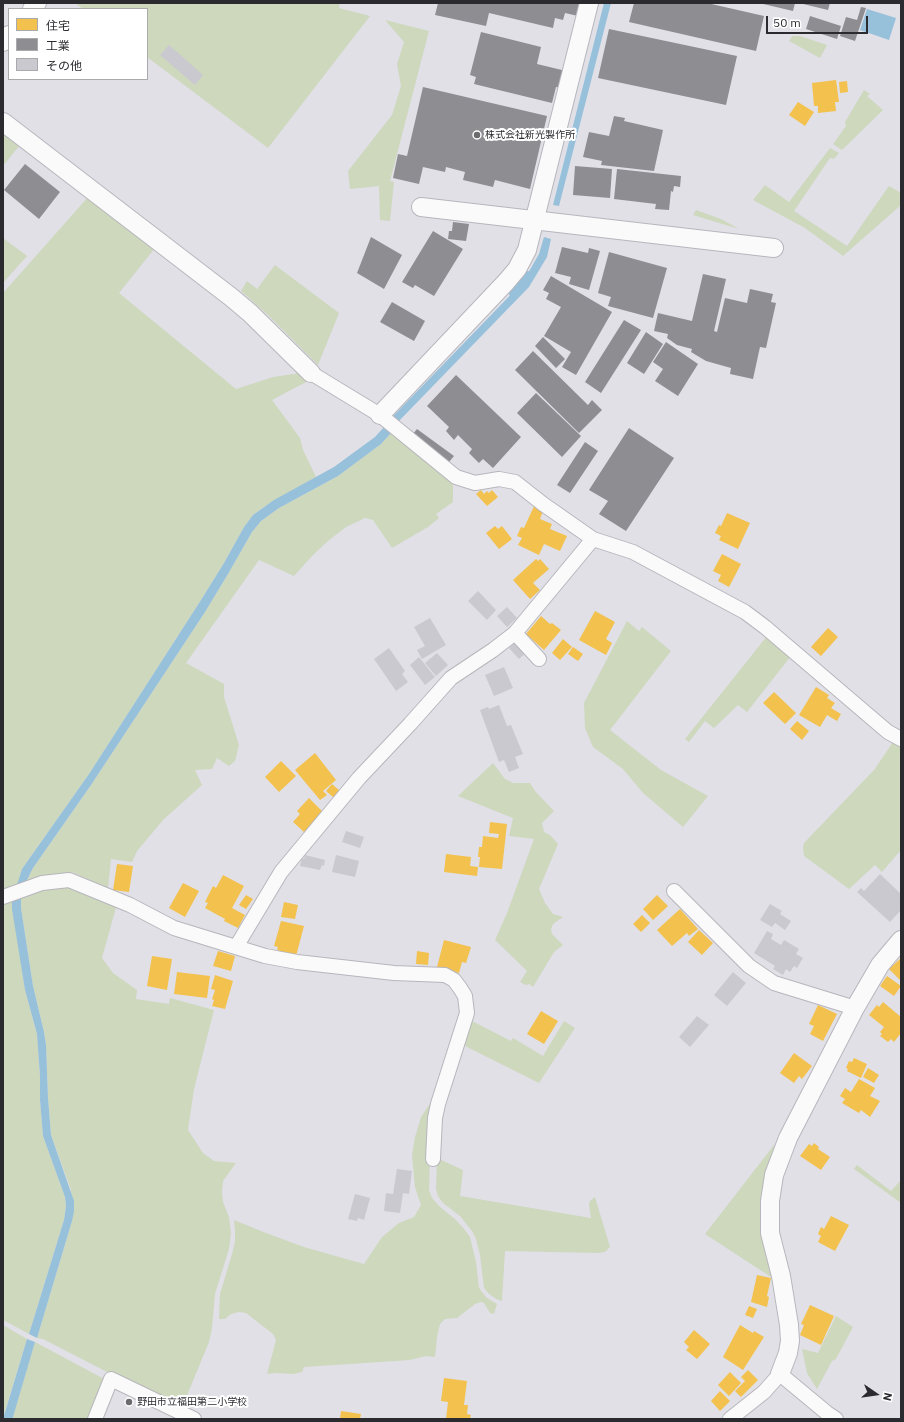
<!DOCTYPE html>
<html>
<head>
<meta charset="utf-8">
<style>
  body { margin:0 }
  #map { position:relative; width:904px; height:1422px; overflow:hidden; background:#e1e0e7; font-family:"IBM Plex Sans","Noto Sans JP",sans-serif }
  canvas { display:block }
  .frame { position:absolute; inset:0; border:4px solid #2b2a2f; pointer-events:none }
  .legend { position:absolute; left:8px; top:8px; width:140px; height:72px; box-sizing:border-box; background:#fff; border:1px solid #aaaaac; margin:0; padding:5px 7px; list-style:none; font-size:12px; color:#2b2a2f }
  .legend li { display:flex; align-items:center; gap:8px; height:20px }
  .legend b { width:20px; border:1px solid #aaaaac }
  .north { position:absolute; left:856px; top:1374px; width:40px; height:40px; -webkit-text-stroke:3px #fff; paint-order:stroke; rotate:103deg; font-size:11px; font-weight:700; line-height:16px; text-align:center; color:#2b2a2f }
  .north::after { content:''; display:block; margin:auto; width:14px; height:18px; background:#2b2a2f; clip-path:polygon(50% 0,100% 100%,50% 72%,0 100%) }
  .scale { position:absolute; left:766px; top:16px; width:102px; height:18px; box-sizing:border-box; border:2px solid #2b2a2f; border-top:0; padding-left:5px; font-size:12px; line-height:14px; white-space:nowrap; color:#2b2a2f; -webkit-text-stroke:3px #fff; paint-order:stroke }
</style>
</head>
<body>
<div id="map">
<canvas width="904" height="1422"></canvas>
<div class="frame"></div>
<ul class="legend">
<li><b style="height:11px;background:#f2c14e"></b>住宅</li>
<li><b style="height:11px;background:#8d8d92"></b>工業</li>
<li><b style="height:11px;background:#c9c9cf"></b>その他</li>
</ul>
<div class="north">N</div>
<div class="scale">50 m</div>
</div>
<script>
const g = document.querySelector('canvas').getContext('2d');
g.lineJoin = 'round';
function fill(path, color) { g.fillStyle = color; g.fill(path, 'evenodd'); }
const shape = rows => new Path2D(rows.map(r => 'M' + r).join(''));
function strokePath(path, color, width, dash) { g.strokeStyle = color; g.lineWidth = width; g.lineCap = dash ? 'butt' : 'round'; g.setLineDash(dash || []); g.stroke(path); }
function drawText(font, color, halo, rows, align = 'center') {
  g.font = font + ' "IBM Plex Sans","Noto Sans JP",sans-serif'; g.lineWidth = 4; g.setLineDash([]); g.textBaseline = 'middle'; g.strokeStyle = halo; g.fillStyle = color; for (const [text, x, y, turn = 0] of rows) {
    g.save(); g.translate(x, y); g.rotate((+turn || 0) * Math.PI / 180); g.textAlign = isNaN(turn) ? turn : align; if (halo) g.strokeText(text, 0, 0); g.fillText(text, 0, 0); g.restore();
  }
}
fill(shape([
  [75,3,340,3,339,8,370,16,268,148,147,57,147,9,83,9],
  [385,20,429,31,390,181,394,182,390,221,380,220,379,186,350,189,348,171,392,115,401,86,397,64,404,42],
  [792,36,800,36,827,45,820,58,789,41],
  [864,90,870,94,867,96,883,110,842,150,833,144,846,126,845,122],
  [3,132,20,145,3,166],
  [830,148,839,153,834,159,830,158,794,211,847,246,889,186,901,193,901,205,843,256,805,228,753,200,765,185,789,202],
  [89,196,155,248,119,293,236,389,273,377,300,373,308,381,272,400,300,438,303,450,316,477,264,507,253,515,244,527,224,563,201,600,89,774,22,869,17,887,3,892,3,293],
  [696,210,721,219,739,229,693,215],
  [3,238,27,256,3,283],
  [275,265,339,313,318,365,268,315,241,291,247,281,257,289],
  [391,433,453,483,453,502,436,514,439,518,428,527,392,548,373,520,365,518,346,527,328,541,313,555,294,576,259,560,186,663,224,684,224,697,239,745,235,761,229,766,217,758,212,769,195,770,202,785,164,819,137,851,132,862,111,859,108,888,72,872,26,882,33,868,91,785,205,612,228,574,252,532,261,521,279,508,338,476,381,444],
  [627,621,639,631,642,627,671,651,610,730,661,770,708,796,683,827,643,793,623,769,593,747,585,728,584,703],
  [767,636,791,656,747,712,738,705,714,728,705,721,689,742,685,739],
  [893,742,901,746,901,850,882,872,875,865,849,889,804,856,803,848,804,843,874,770],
  [493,763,505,779,513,783,530,783,535,791,554,811,542,823,544,832,550,835,558,844,539,889,545,903,553,914,563,917,553,924,551,930,552,934,563,945,554,952,533,987,529,984,526,985,520,982,527,971,495,940,507,913,534,839,509,836,513,818,458,796],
  [60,884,117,904,102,958,113,973,137,990,136,999,169,1004,170,998,214,1010,194,1089,188,1130,203,1153,214,1161,236,1163,223,1181,222,1192,223,1202,229,1217,231,1233,229,1249,215,1294,212,1328,209,1342,181,1410,43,1339,37,1338,72,1221,71,1190,51,1135,48,1098,46,1045,44,1032,33,986,21,908,21,896],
  [12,898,25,990,37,1034,40,1076,40,1100,43,1136,65,1197,66,1206,64,1220,29,1334,3,1320,3,902],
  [472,1021,511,1041,513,1038,543,1056,564,1021,575,1028,539,1083,461,1044,468,1025],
  [437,1093,431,1121,429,1190,432,1198,439,1206,456,1220,464,1229,470,1237,476,1262,479,1288,487,1298,497,1304,494,1314,490,1313,484,1303,481,1302,475,1304,457,1318,445,1319,440,1324,437,1337,435,1357,426,1356,410,1360,304,1367,302,1372,293,1374,276,1373,267,1374,276,1340,273,1334,246,1313,239,1312,231,1314,225,1319,219,1319,220,1294,232,1254,235,1242,235,1230,234,1220,266,1233,304,1247,364,1264,382,1237,399,1223,414,1217,421,1205,415,1187,412,1155,415,1137,421,1117],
  [774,1145,775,1149,774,1279,705,1234],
  [437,1158,463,1170,460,1196,591,1218,589,1205,590,1201,595,1197,610,1247,605,1252,597,1253,505,1251,502,1301,496,1299,488,1293,484,1288,480,1255,476,1239,472,1231,460,1216,443,1203,438,1196,436,1189],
  [857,1165,891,1191,901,1180,901,1203,854,1169],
  [836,1316,853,1327,836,1359,832,1361,817,1389,807,1373,802,1349,818,1353],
  [3,1325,27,1339,3,1418],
  [35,1342,106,1380,90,1419,12,1419]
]), '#cdd8bd');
fill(shape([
  [604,3,611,3,559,206,553,205],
  [867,9,896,18,889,40,860,30],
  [544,237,551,239,547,257,529,287,398,422,392,417,401,408,523,282,539,254],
  [384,427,391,433,381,444,338,476,279,508,261,521,252,532,228,574,205,612,91,785,33,868,26,882,17,885,22,869,89,774,201,600,224,563,244,527,253,515,274,500,334,467,375,437],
  [21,896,21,908,33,986,44,1032,46,1045,48,1098,51,1135,74,1201,74,1211,72,1221,37,1338,29,1334,64,1220,66,1206,65,1197,43,1136,40,1100,40,1076,37,1034,25,990,12,909,12,899],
  [27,1339,35,1342,13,1417,12,1419,3,1419]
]), '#97c0db');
fill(shape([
  [836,80,839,102,835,102,836,111,818,113,818,106,814,106,812,83],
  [847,81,848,92,840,93,839,82],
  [798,102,814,112,805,126,789,115],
  [481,490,484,494,487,491,489,493,492,490,498,497,487,506,476,494],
  [535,504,544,508,540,519,552,524,550,529,567,536,560,551,544,544,539,555,518,545,522,538,517,536,521,527,524,528],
  [727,513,750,523,738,549,719,540,721,536,715,533,719,525,721,526],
  [495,526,498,529,502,526,512,539,499,549,486,533],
  [722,554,741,564,729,587,718,581,721,575,713,571],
  [536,559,538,561,540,559,549,569,533,583,540,590,530,599,513,580],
  [595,611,615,622,606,639,612,643,606,655,579,640],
  [541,616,550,624,552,623,561,630,544,650,526,634],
  [828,628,838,637,821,656,811,647],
  [563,639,572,647,560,660,552,653],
  [573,647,583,654,578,661,568,654],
  [816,687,829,695,827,698,835,703,831,708,841,714,837,721,827,715,820,727,799,715],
  [774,692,796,713,785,724,763,703],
  [797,721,809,731,802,740,790,729],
  [315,753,336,780,323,791,327,795,320,800,295,770],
  [281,761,296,776,279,792,265,777],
  [332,784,340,791,333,797,326,791],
  [309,798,323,812,304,832,293,822,300,814,297,811],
  [490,822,507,824,502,869,479,867,480,857,478,857,479,847,482,847,483,836,498,838,499,834,489,833],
  [446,854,471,857,470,866,478,867,477,876,444,872],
  [117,864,133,866,129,892,113,890],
  [223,875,244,886,232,908,245,915,238,928,224,921,225,919,205,908,208,903,205,902,213,886,216,888],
  [183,883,199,891,185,917,169,908],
  [246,895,253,899,246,909,239,905],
  [657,895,668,906,653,920,643,909],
  [284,902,298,905,295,919,281,917],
  [680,909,698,929,689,936,687,933,672,946,657,930],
  [642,915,650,923,641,932,633,924],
  [281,921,304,926,296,956,277,950,278,947,274,946],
  [699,930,713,943,702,955,688,942],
  [444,940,471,947,466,963,462,962,459,973,437,967],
  [218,951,235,956,231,971,213,966],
  [417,951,429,953,428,965,416,964],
  [152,956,172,959,167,990,147,986],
  [901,958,901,981,889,969],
  [177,972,210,976,207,998,174,994],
  [215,975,233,981,225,1009,212,1006,214,1000,212,999,215,990,211,989],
  [887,976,901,986,894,996,880,986],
  [883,1002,901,1017,901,1033,894,1042,891,1039,888,1042,880,1036,882,1034,880,1032,884,1027,869,1015,877,1005,879,1007],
  [818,1005,837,1014,823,1041,810,1034,814,1026,809,1024],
  [541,1011,558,1021,544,1044,527,1034],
  [794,1053,812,1066,802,1079,799,1076,794,1083,780,1073],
  [854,1058,867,1064,861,1078,847,1071,848,1069,846,1068,849,1061,852,1062],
  [868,1068,879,1075,874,1083,863,1077],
  [859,1079,875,1088,870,1096,880,1101,870,1117,861,1110,859,1113,842,1103,845,1099,840,1096,845,1088,851,1092],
  [814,1143,819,1147,818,1149,830,1157,821,1170,800,1156,809,1144,812,1146],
  [831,1216,849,1225,835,1251,818,1242,821,1236,818,1234,821,1227,824,1229],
  [757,1275,771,1278,767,1296,769,1297,767,1307,751,1302],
  [810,1305,834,1316,821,1345,800,1335,804,1325,801,1324],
  [749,1306,757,1309,753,1318,745,1315],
  [740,1325,753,1333,754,1331,764,1337,743,1370,723,1357],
  [694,1330,710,1344,697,1359,686,1350,689,1347,684,1342],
  [748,1370,758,1380,741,1397,735,1391,745,1381,741,1377],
  [730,1372,741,1383,729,1396,718,1385],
  [444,1378,467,1381,464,1405,468,1405,467,1414,471,1415,470,1419,446,1419,448,1402,441,1401],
  [720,1391,730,1401,720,1411,711,1401],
  [341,1411,361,1414,360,1419,340,1419]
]), '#f2c14e');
fill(shape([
  [438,3,581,3,578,16,565,13,563,20,555,18,553,28,489,13,486,26,435,15],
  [634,3,707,3,764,16,756,51,629,22],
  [759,3,795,3,793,11],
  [799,3,830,3,828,10],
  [861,7,866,8,855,41,840,36,846,17,857,20],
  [810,16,841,26,837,39,806,29],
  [609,29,737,56,726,105,598,78],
  [481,32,541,47,537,64,566,71,562,88,556,87,552,103,474,84,476,77,470,75],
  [423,87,547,116,530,189,495,180,493,187,463,180,465,172,446,167,445,172,423,167,419,184,393,178,398,154,407,156],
  [614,116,625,118,624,121,663,130,654,171,601,165,602,161,583,157,589,132,609,136],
  [25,164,60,192,39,219,4,190],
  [575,166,612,169,610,198,573,195],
  [617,169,681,176,680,187,674,186,673,192,671,191,669,210,655,209,656,204,614,199],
  [453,222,469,224,466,241,448,239,449,231,452,231],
  [433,231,463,249,434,296,415,285,413,288,402,282],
  [371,237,402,255,384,289,357,273],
  [562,247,588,253,589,248,600,251,589,290,569,284,571,277,555,273],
  [609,252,667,268,653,318,608,306,611,297,598,293],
  [703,274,726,279,714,331,717,332,725,298,747,303,750,289,773,294,771,302,776,303,766,348,760,347,753,379,730,374,731,368,706,361,691,352,692,349,677,345,667,338,668,334,654,331,658,313,692,321],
  [551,276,612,312,576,375,562,367,571,352,544,336,561,307,546,299,549,293,543,290],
  [392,302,425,321,414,341,380,322],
  [624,320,641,330,601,393,585,382],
  [646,332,663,344,644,374,627,363],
  [543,337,565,359,556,368,535,346],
  [666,342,698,364,678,396,655,381,663,369,653,362],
  [533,351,588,405,592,400,602,410,579,433,515,370],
  [456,375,521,437,493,468,483,459,479,463,469,453,472,449,458,435,454,440,446,431,449,427,427,406],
  [536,393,581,436,562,457,517,413],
  [629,428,674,458,626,531,599,514,608,501,589,490],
  [417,429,454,456,449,462,412,435],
  [585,442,598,451,570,493,557,485]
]), '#8d8d92');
strokePath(shape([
  [511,294,528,273]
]), '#97c0db', 4);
fill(shape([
  [169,45,203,75,195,85,160,55],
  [478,591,496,610,487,620,468,601],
  [507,607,517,618,507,627,497,616],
  [430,618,446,645,422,659,417,650,425,646,414,627],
  [517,641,527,652,519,659,509,648],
  [389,648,405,671,402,674,408,682,396,691,374,659],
  [437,653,448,665,436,676,425,663],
  [419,657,435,677,425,685,410,665],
  [504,667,513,688,494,696,485,675],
  [499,705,507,726,511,725,523,754,515,757,519,768,509,772,504,760,499,762,480,710,488,707,489,709],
  [346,831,364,837,360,848,342,842],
  [305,855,325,860,324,866,322,865,320,870,300,866,302,858,304,859],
  [336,855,359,861,355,877,332,872],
  [880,874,901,894,901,910,890,922,857,892,861,888,864,891],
  [770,904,782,911,780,914,791,921,785,930,775,923,772,927,760,920],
  [767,931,773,934,771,939,781,945,784,940,799,949,796,954,803,958,797,968,794,966,790,972,786,969,783,975,773,969,775,966,754,953],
  [733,972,746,983,727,1006,714,995],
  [697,1016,709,1025,690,1047,679,1037],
  [397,1169,412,1171,409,1194,403,1193,400,1213,384,1211,386,1193,393,1194],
  [355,1194,370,1198,364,1220,358,1218,357,1221,348,1219]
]), '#c9c9cf');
const minor = shape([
  [311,373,380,415,456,477,475,483,499,479,515,482,543,504,593,539,633,552,745,612,765,627,888,732,901,739],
  [515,633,539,659],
  [674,891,749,966,774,983,855,1008],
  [3,897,42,883,69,880,130,905,174,928,265,956,297,962,394,973,445,975,454,980,460,988,465,996,467,1013,438,1104,435,1118,433,1159],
  [236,947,281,872,359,778,410,724,451,678,493,650,515,633,593,539],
  [95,1419,111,1379,194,1419],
  [730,1419,764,1392,780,1374,827,1413,836,1419]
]);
const tertiary = shape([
  [32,9,37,3],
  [3,42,9,35],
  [3,122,231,297,250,313,311,373],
  [421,207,774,248],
  [380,415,506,282,517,269,527,250,589,3],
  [780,1374,788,1353,790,1341,789,1325,781,1276,770,1233,770,1201,774,1175,788,1138,855,1008,880,965,901,940]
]);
strokePath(minor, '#b7b6bc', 16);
strokePath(tertiary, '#b7b6bc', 20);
strokePath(minor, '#fafafb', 14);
strokePath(tertiary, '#fafafb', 18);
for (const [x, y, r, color] of [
  [477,135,4,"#6b6a6f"],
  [129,1402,4,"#6b6a6f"]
]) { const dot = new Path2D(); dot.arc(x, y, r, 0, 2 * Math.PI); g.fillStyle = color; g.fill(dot); strokePath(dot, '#fff', 1.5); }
drawText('10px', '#2b2a2f', '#fff', [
  ["株式会社新光製作所",485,135],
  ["野田市立福田第二小学校",137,1402]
], 'left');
</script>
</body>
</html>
